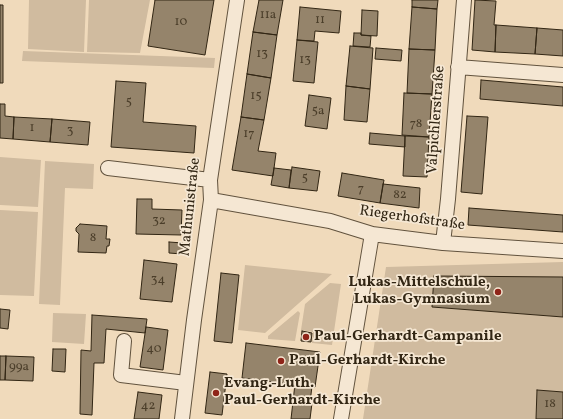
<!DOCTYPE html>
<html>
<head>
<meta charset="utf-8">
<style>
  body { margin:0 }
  canvas { display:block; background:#f0dabb }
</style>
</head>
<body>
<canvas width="563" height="419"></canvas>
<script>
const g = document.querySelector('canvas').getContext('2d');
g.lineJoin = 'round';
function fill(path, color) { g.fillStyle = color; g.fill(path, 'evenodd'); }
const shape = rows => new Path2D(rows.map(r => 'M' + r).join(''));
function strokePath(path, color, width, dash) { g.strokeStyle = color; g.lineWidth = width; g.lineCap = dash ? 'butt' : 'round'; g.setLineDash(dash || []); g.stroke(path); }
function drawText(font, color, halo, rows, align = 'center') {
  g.font = font + ' Vollkorn,serif'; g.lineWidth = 3.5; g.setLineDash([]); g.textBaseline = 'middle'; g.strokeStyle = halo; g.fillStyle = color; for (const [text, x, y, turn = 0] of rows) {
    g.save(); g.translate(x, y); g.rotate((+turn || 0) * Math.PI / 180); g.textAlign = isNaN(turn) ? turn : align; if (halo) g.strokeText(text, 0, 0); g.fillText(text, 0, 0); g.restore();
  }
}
fill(shape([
  [29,0,86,0,84,52,28,49],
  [89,0,150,0,140,53,87,52],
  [23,51,215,58,214,68,22,61],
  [0,157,41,160,38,207,0,205],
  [45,161,94,164,93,189,65,188,60,305,39,304],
  [0,210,38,212,34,296,0,295],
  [563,262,563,419,363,419,386,267],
  [245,265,332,274,265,333,238,330],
  [330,283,341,284,332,345,312,343,313,332,301,330,305,304],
  [298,311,300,313,295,341,268,339,268,336],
  [53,313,86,314,84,344,52,342]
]), '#d0bb9f');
const building = shape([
  [155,0,214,0,205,55,148,46,155,0],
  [259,0,283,0,277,35,253,32,259,0],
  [412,0,438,0,437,9,412,7,412,0],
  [475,0,496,1,494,25,496,25,495,52,472,50,475,0],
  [0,5,3,5,3,83,0,83,0,5],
  [300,7,341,11,339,33,315,31,314,41,297,40,300,7],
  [412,7,437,9,435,50,409,49,412,7],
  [362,10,378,11,377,36,361,35,362,10],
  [496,25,537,28,535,54,495,52,496,25],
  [537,28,563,30,563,56,535,54,537,28],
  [253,32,277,35,271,78,247,74,253,32],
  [354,33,361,33,361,35,371,36,370,47,353,46,354,33],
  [297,40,318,42,314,83,293,81,297,40],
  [350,46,373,48,370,89,346,86,350,46],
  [376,48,402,50,401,61,375,59,376,48],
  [409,49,435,50,432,94,407,93,409,49],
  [247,74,271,78,264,120,241,117,247,74],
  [481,80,563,87,563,106,480,99,481,80],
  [116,81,146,83,143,122,196,126,194,153,111,147,116,81],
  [346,86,370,89,367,122,344,120,346,86],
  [404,93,432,94,429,137,402,135,404,93],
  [309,95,331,98,327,129,305,126,309,95],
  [0,104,5,104,5,116,14,117,13,139,0,138,0,104],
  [467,116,488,117,482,194,461,192,467,116],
  [14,117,52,119,50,142,13,139,14,117],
  [241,117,264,120,258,151,276,153,273,176,232,170,241,117],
  [52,119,90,122,88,145,50,142,52,119],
  [370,133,405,136,405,147,369,144,370,133],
  [405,136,429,137,427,177,403,176,405,136],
  [292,167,320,171,317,191,289,188,292,167],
  [274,168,291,170,289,188,271,185,274,168],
  [342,173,384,180,380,203,338,196,342,173],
  [383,184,420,188,419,208,380,203,383,184],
  [137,199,152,199,152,209,182,210,181,235,136,234,137,199],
  [469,208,563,215,563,232,468,225,469,208],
  [80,224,107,226,106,239,110,239,109,246,107,246,106,253,78,252,79,234,76,231,76,228,80,224],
  [169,242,183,243,182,254,169,253,169,242],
  [144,260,177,264,172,302,140,299,144,260],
  [221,273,239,275,232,343,214,341,221,273],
  [434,276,563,277,563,317,432,307,434,276],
  [0,309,10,310,8,329,0,328,0,309],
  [92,315,147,319,145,333,106,329,104,363,94,363,92,415,80,414,81,350,91,351,92,315],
  [146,327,168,330,163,370,140,367,146,327],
  [302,331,312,333,311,342,301,341,302,331],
  [246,343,320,352,315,387,242,378,246,343],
  [53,349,66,349,65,372,52,371,53,349],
  [0,356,6,356,5,380,0,380,0,356],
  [6,356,34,357,33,381,5,380,6,356],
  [210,372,227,374,222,415,205,413,210,372],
  [295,384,312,386,310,403,312,403,310,419,291,419,295,384],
  [537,390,563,392,563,419,536,419,537,390],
  [138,392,162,395,159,419,134,419,138,392]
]);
fill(building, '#95846b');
strokePath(building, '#322614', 1);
const minor = shape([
  [458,67,563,75],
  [108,168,210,180],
  [211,200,330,221,372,234,443,243,563,251],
  [443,243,448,199,464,0],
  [124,341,121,375,186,383],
  [182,419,194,320,211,200,210,180,237,0],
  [341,419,372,234]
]);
strokePath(minor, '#62533e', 16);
strokePath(minor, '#f5e7d3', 14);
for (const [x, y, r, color] of [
  [498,292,4,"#8f2418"],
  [306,337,4,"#8f2418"],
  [281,361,4,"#8f2418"],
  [216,393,4,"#8f2418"]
]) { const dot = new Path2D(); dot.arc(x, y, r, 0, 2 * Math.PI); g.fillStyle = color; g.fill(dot); strokePath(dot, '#f5e7d3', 1.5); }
drawText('13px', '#4b3e2a', null, [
  ["11a",268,16],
  ["11",320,21],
  ["10",181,23],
  ["13",262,55],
  ["13",305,61],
  ["15",256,97],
  ["5",129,103],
  ["5a",318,112],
  ["78",416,125],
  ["1",32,129],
  ["3",70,132],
  ["17",249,135],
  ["5",305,179],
  ["7",361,190],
  ["82",400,196],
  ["32",159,222],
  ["8",93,239],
  ["34",158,281],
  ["40",154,350],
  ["99a",19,368],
  ["18",550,405],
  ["42",148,407]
]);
drawText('15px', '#322614', '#f5e7d3', [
  ["Valpichlerstraße",437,120,-86],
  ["Mathunistraße",191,207,-84],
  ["Riegerhofstraße",412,219,8]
]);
drawText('bold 15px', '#322614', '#f5e7d3', [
  ["Lukas-Mittelschule,",490,283,"right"],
  ["Lukas-Gymnasium",490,300,"right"],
  ["Paul-Gerhardt-Campanile",314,337],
  ["Paul-Gerhardt-Kirche",289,361],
  ["Evang.-Luth.",224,384],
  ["Paul-Gerhardt-Kirche",224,401]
], 'left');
</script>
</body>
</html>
